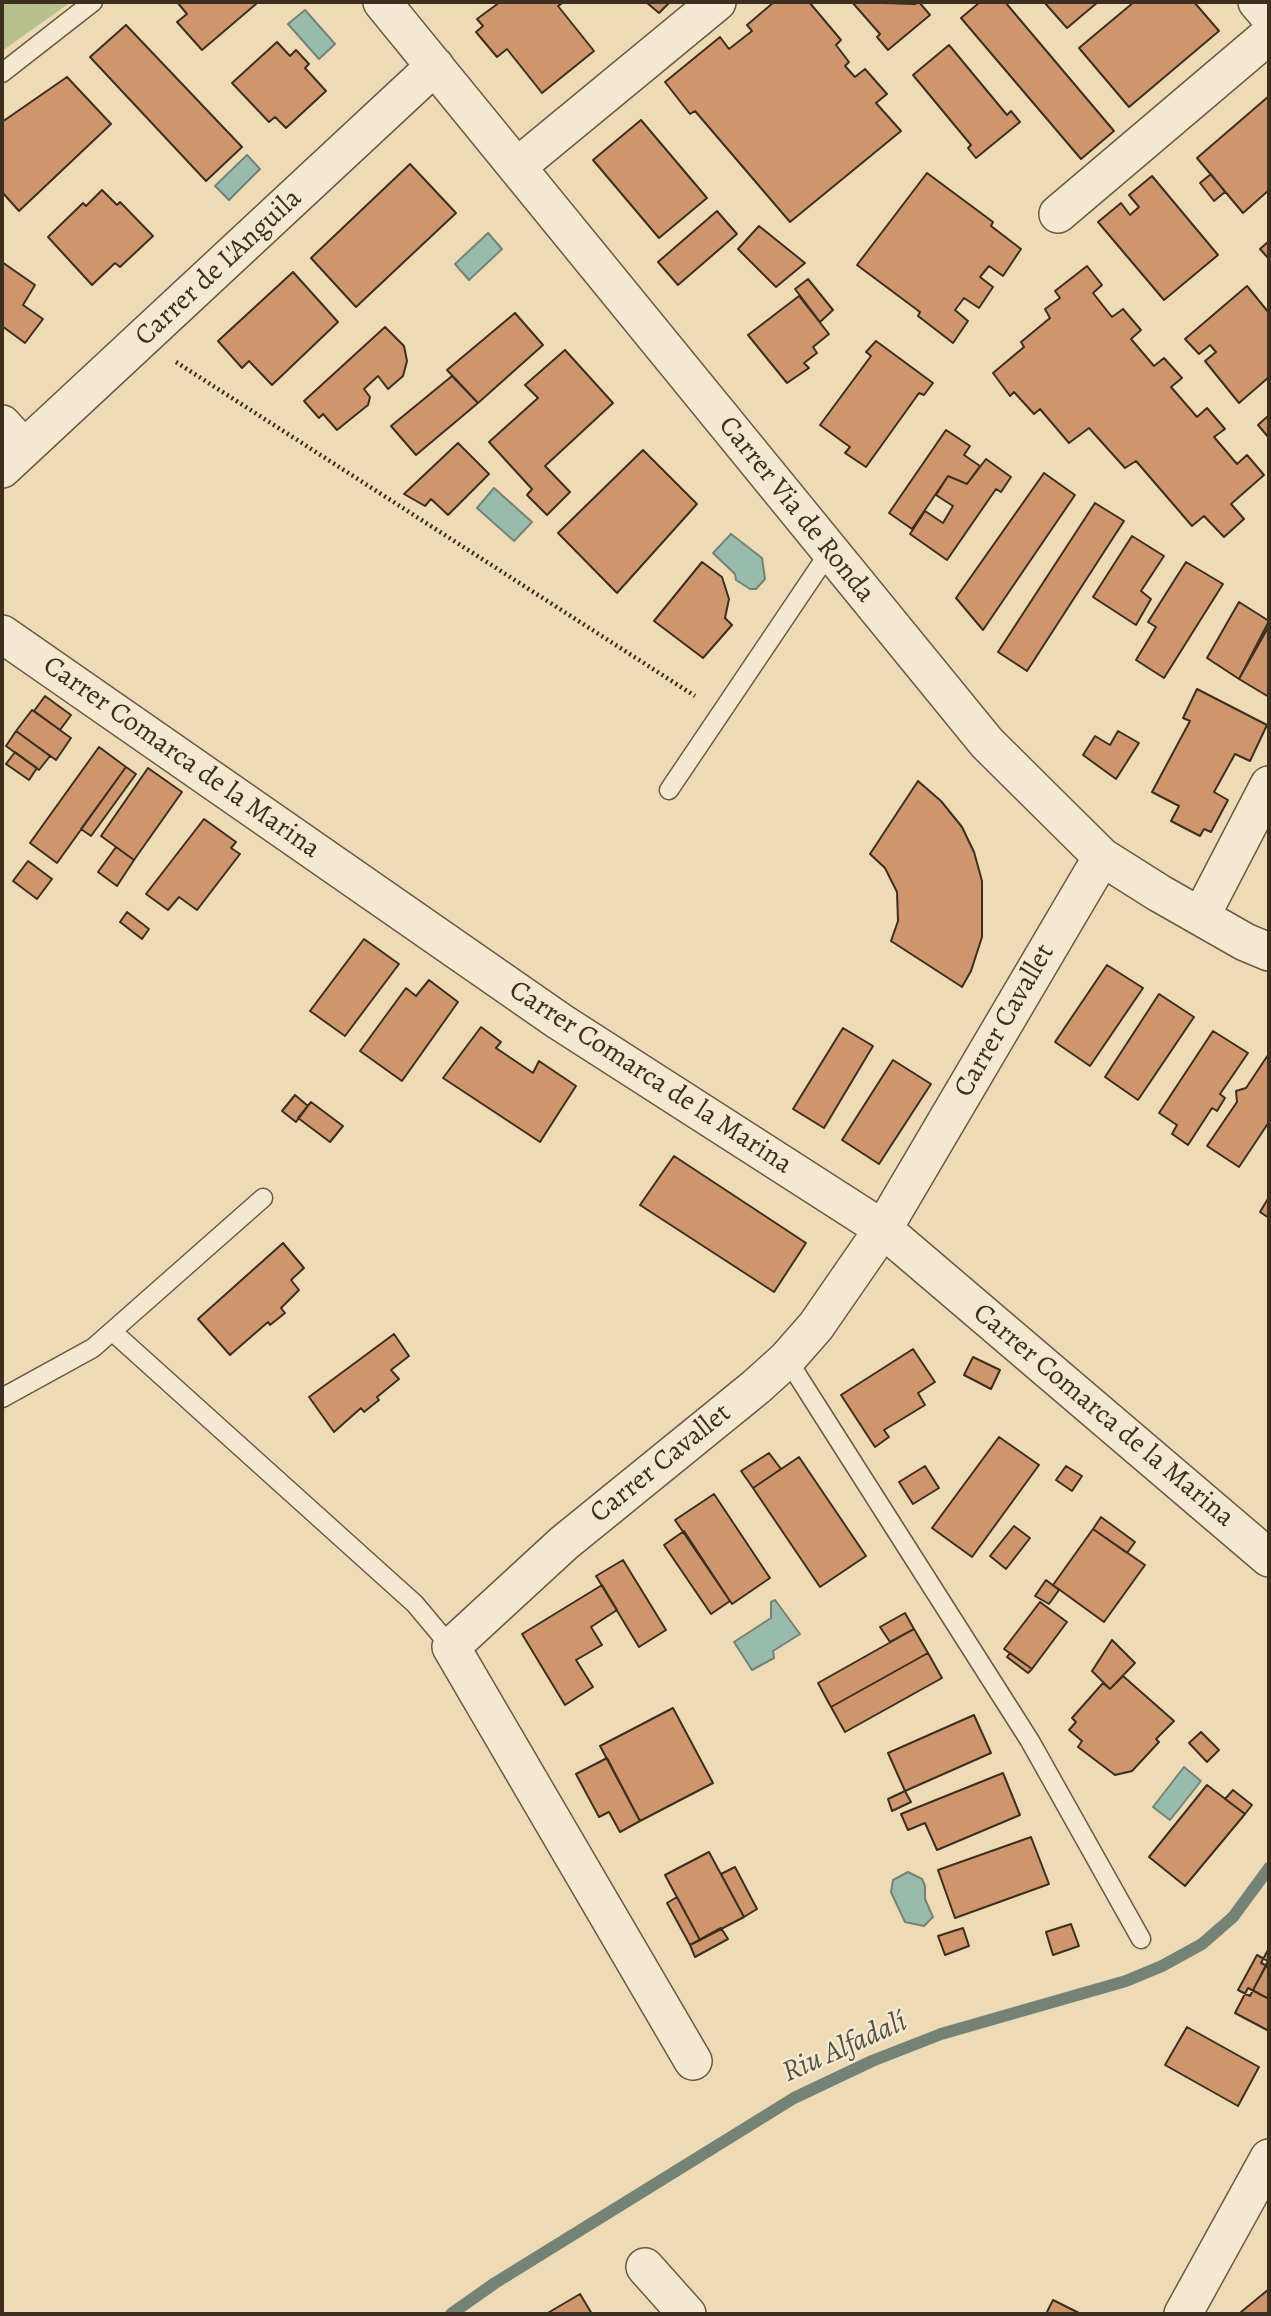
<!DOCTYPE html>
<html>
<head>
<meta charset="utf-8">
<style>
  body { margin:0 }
  #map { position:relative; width:1271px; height:2316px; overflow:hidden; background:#eedbb6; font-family:Alegreya,serif }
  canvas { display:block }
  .frame { position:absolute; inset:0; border:4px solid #3c2f1f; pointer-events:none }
</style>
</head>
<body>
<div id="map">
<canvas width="1271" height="2316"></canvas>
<div class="frame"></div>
</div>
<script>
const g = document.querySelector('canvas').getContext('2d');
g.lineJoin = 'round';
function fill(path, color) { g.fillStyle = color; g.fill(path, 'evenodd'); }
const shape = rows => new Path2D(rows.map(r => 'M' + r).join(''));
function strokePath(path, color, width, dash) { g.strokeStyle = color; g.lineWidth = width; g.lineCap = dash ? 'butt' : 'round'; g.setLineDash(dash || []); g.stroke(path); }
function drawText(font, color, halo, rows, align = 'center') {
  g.font = font + ' Alegreya,serif'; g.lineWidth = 5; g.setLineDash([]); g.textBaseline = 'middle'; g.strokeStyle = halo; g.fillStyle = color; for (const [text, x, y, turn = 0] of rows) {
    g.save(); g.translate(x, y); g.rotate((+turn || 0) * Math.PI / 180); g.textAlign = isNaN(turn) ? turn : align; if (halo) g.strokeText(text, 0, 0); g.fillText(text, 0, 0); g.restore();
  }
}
fill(shape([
  [2,2,71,2,2,51]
]), '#b8c08e');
const water = shape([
  [305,10,335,44,319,59,288,24,305,10],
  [247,155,260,169,229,200,215,186,247,155],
  [488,233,502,249,469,280,455,264,488,233],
  [494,488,532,522,514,541,477,508,494,488],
  [731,534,762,558,765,579,756,589,750,589,736,580,735,574,713,553,731,534],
  [775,1600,800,1634,773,1651,774,1658,752,1670,734,1642,771,1618,771,1602,775,1600],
  [1184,1767,1201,1781,1170,1820,1153,1807,1184,1767],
  [908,1872,922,1879,925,1886,925,1899,933,1917,924,1926,905,1922,891,1892,893,1880,908,1872]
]);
fill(water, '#99bbae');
strokePath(water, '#748375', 2);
strokePath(shape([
  [451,2314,495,2283,794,2098,872,2061,941,2034,1126,1981,1162,1966,1202,1944,1233,1917,1269,1868]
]), '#748375', 12);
const building = shape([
  [177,2,254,2,256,4,202,50,177,22,187,14,177,2],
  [500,2,559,2,561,4,558,6,594,51,542,93,507,49,497,57,476,32,483,26,477,19,500,2],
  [646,2,670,2,659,13,646,2],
  [774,2,809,2,841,40,836,45,849,62,845,66,855,77,865,69,887,94,876,103,901,131,790,222,695,111,690,114,665,82,720,37,729,49,752,31,747,25,774,2],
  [852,2,915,4,919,2,930,15,888,50,877,37,880,34,852,2],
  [980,2,1005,2,1114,131,1081,159,961,18,980,2],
  [1044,2,1098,2,1067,28,1044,2],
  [1134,2,1194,2,1219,31,1129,107,1079,48,1134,2],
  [126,25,242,147,206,181,90,57,126,25],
  [277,42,290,56,296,50,309,64,305,68,326,91,286,128,275,117,269,122,232,83,277,42],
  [949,45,1007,115,1011,111,1020,122,976,158,968,148,971,145,913,75,949,45],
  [67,77,111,124,19,211,2,192,2,122,67,77],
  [1269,96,1269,190,1243,213,1197,158,1269,96],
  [641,120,707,198,659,238,593,160,641,120],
  [410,164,456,213,356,307,311,258,410,164],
  [927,173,993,222,991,226,1021,249,1003,276,989,266,980,277,993,287,979,308,964,298,955,310,968,321,953,343,918,316,920,312,857,265,927,173],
  [1211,174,1225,192,1214,201,1200,183,1211,174],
  [1152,176,1218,255,1164,300,1098,222,1121,203,1130,215,1139,207,1129,195,1152,176],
  [102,190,117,205,120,202,153,236,120,267,115,263,92,285,48,237,83,203,86,206,102,190],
  [717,211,737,234,678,285,658,262,717,211],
  [759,226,805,263,776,287,738,249,759,226],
  [1269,241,1269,259,1260,249,1269,241],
  [2,262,35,285,23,305,43,319,25,343,2,326,2,262],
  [1087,266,1102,285,1093,293,1112,317,1123,309,1141,330,1131,339,1154,366,1164,358,1182,378,1171,387,1197,417,1207,408,1225,429,1214,437,1237,464,1247,455,1264,475,1231,504,1244,519,1224,537,1204,516,1192,526,1136,461,1125,468,1089,428,1069,443,1040,409,1034,414,1014,392,1010,396,993,373,1024,347,1021,342,1050,318,1045,309,1060,298,1055,291,1087,266],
  [293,272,338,322,272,385,249,361,242,368,218,341,293,272],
  [808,279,833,310,820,322,795,289,808,279],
  [1247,286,1269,313,1269,377,1239,403,1205,361,1216,352,1210,345,1199,354,1185,339,1247,286],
  [799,296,829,334,813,347,817,353,804,363,809,368,787,383,748,335,799,296],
  [515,313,543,345,478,403,447,370,515,313],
  [385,327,404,346,407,361,403,376,388,389,378,376,364,389,370,397,368,405,337,430,323,414,319,418,304,401,385,327],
  [876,341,933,383,924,395,919,393,866,467,845,453,850,447,820,425,871,356,866,352,876,341],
  [565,350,613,403,545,466,570,492,547,515,527,495,532,489,489,442,538,398,525,385,565,350],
  [452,376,478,403,416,455,391,426,452,376],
  [1269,415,1269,438,1258,425,1269,415],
  [946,430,970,446,964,455,980,466,967,484,948,476,912,529,889,513,946,430],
  [458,443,489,474,448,515,431,499,425,506,404,494,458,443],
  [643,450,697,504,617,593,558,533,643,450],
  [986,459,1011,477,1001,492,996,489,947,560,910,534,925,511,943,523,953,506,936,495,948,476,967,484,986,459],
  [1044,473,1075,495,983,630,956,598,1044,473],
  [1095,503,1124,521,1027,671,998,652,1095,503],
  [1132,536,1164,556,1141,591,1151,599,1136,625,1093,597,1132,536],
  [702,562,722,577,729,599,725,618,732,625,703,658,654,621,702,562],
  [1186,562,1223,584,1164,678,1136,660,1156,627,1148,622,1186,562],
  [1239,602,1269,621,1239,679,1207,658,1239,602],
  [1269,626,1269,697,1239,679,1269,626],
  [1197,689,1267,725,1250,761,1235,754,1214,792,1228,800,1211,832,1204,829,1200,836,1171,821,1179,806,1152,792,1190,721,1183,718,1197,689],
  [45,696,71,715,60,730,34,711,45,696],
  [32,710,71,738,56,760,16,731,32,710],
  [16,731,50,756,39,770,6,746,16,731],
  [1118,731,1139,743,1116,779,1083,755,1095,736,1110,745,1118,731],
  [99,747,126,767,57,863,30,843,99,747],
  [15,752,37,768,29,780,6,764,15,752],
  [126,767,136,774,91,836,81,829,126,767],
  [148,768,182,792,134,860,101,836,148,768],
  [918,781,941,801,962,827,974,852,982,881,982,937,971,971,962,987,891,941,898,921,897,892,885,868,870,854,918,781],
  [204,819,236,842,231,848,240,854,197,910,179,897,168,910,146,894,204,819],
  [116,847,134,860,117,886,98,872,116,847],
  [28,861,52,879,37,899,13,881,28,861],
  [127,912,149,929,142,939,120,922,127,912],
  [364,939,399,964,345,1036,310,1011,364,939],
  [1107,965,1143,988,1090,1066,1055,1042,1107,965],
  [429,980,458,1002,402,1081,360,1051,406,988,416,996,429,980],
  [1159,994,1194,1017,1138,1100,1105,1077,1159,994],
  [481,1027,501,1042,496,1048,533,1073,539,1061,576,1086,540,1142,443,1078,481,1027],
  [843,1028,873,1046,824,1128,793,1109,843,1028],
  [1213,1031,1248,1053,1220,1094,1225,1098,1217,1111,1212,1108,1188,1145,1172,1134,1177,1125,1159,1113,1213,1031],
  [1268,1055,1269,1122,1239,1167,1207,1146,1237,1102,1236,1091,1246,1088,1268,1055],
  [893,1060,931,1084,879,1164,842,1140,893,1060],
  [295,1095,308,1106,296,1122,282,1111,295,1095],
  [311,1102,343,1126,330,1142,298,1118,311,1102],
  [674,1156,806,1243,774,1292,640,1205,674,1156],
  [1269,1197,1269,1218,1260,1212,1269,1197],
  [283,1243,304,1268,291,1280,299,1290,281,1308,285,1313,270,1325,268,1322,230,1355,198,1319,283,1243],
  [394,1334,409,1356,391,1370,399,1379,377,1397,379,1400,364,1412,361,1408,334,1432,309,1397,394,1334],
  [913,1349,935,1382,918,1393,925,1405,884,1430,889,1437,875,1447,841,1395,913,1349],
  [973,1357,1000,1370,991,1389,964,1375,973,1357],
  [999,1437,1039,1465,972,1557,932,1528,999,1437],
  [769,1453,781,1469,753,1488,741,1471,769,1453],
  [799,1457,866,1556,820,1587,753,1488,799,1457],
  [925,1466,939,1488,913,1504,899,1482,925,1466],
  [1066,1466,1082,1476,1072,1491,1056,1480,1066,1466],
  [714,1494,770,1578,732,1604,675,1520,714,1494],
  [1101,1517,1135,1542,1127,1553,1093,1529,1101,1517],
  [1014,1526,1030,1538,1006,1569,990,1556,1014,1526],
  [1093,1529,1145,1565,1104,1622,1053,1585,1093,1529],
  [684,1531,730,1601,711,1614,664,1545,684,1531],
  [623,1560,666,1630,639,1647,596,1576,623,1560],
  [1046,1580,1059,1590,1049,1604,1035,1596,1046,1580],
  [602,1585,617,1610,591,1627,602,1645,576,1660,593,1687,565,1705,522,1634,602,1585],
  [1040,1602,1067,1622,1032,1669,1004,1649,1040,1602],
  [905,1613,914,1629,890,1642,880,1627,905,1613],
  [914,1629,928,1653,831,1707,818,1683,914,1629],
  [1112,1640,1135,1663,1110,1689,1092,1671,1112,1640],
  [928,1653,942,1678,845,1732,831,1707,928,1653],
  [1010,1653,1032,1669,1028,1673,1007,1657,1010,1653],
  [1123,1676,1174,1721,1156,1739,1159,1742,1132,1771,1115,1775,1078,1747,1082,1741,1069,1730,1076,1722,1072,1718,1103,1683,1110,1689,1123,1676],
  [673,1708,713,1783,640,1821,600,1746,673,1708],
  [974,1715,991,1753,905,1791,888,1753,974,1715],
  [1201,1732,1219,1750,1207,1762,1189,1743,1201,1732],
  [607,1758,640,1821,620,1832,609,1812,599,1817,576,1774,607,1758],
  [1003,1773,1020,1815,937,1850,925,1823,908,1830,901,1814,1003,1773],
  [1207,1785,1245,1814,1185,1886,1149,1857,1207,1785],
  [1233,1790,1252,1805,1245,1814,1225,1799,1233,1790],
  [905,1791,911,1802,892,1811,888,1799,905,1791],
  [1031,1837,1049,1884,955,1918,938,1870,1031,1837],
  [709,1852,744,1917,700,1940,665,1875,709,1852],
  [735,1867,757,1909,744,1917,721,1874,735,1867],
  [677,1897,700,1940,690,1945,667,1903,677,1897],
  [1071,1924,1079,1946,1053,1955,1046,1932,1071,1924],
  [721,1928,728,1939,695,1957,690,1945,721,1928],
  [963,1928,969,1946,945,1955,938,1936,963,1928],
  [1269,1948,1269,1967,1261,1963,1269,1948],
  [1257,1955,1268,1961,1250,1996,1238,1990,1257,1955],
  [1266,1966,1269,1967,1269,1999,1253,1990,1266,1966],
  [1248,1988,1269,1999,1269,2031,1235,2013,1248,1988],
  [1187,2027,1259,2067,1238,2106,1165,2065,1187,2027],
  [1269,2289,1269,2314,1243,2314,1241,2312,1269,2289],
  [580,2294,592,2314,546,2314,580,2294],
  [1053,2300,1081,2314,1046,2314,1053,2300]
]);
fill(building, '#cf966e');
strokePath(building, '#3c2f1f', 2);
const lane = shape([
  [2,73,93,2],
  [669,790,830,551],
  [113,1332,415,1604,451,1647],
  [787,1359,1030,1741,1141,1939],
  [2,1398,93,1348,263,1198]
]);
const street = shape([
  [382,2,987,743,1102,857,1159,893,1245,942,1269,952],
  [1257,2,1269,16],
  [518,166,717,2],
  [1058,214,1269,35],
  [2,424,24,448],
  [2,469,435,66],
  [2,634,559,1021,883,1229,1269,1558],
  [1201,916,1269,785],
  [693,2061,451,1647,564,1543,756,1387,787,1359,816,1326,883,1229,1102,857],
  [645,2267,687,2314],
  [1183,2314,1269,2158]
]);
strokePath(lane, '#685a45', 21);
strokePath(street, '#685a45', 40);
strokePath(shape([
  [176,362,695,696]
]), '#3c2f1f', 4.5, [2, 3.5]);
strokePath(lane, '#f4e8d0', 18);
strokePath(street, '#f4e8d0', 37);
drawText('28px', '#3c2f1f', '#f4e8d0', [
  ["Carrer de L'Anguila",219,268,-43],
  ["Carrer Via de Ronda",796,510,51],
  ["Carrer Comarca de la Marina",181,758,35],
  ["Carrer Cavallet",1005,1021,-60],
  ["Carrer Comarca de la Marina",650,1078,33],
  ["Carrer Comarca de la Marina",1103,1416,40],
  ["Carrer Cavallet",661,1464,-39]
]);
drawText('italic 30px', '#535243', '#f4e8d0', [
  ["Riu Alfadalí",845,2048,-24]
]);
</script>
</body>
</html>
